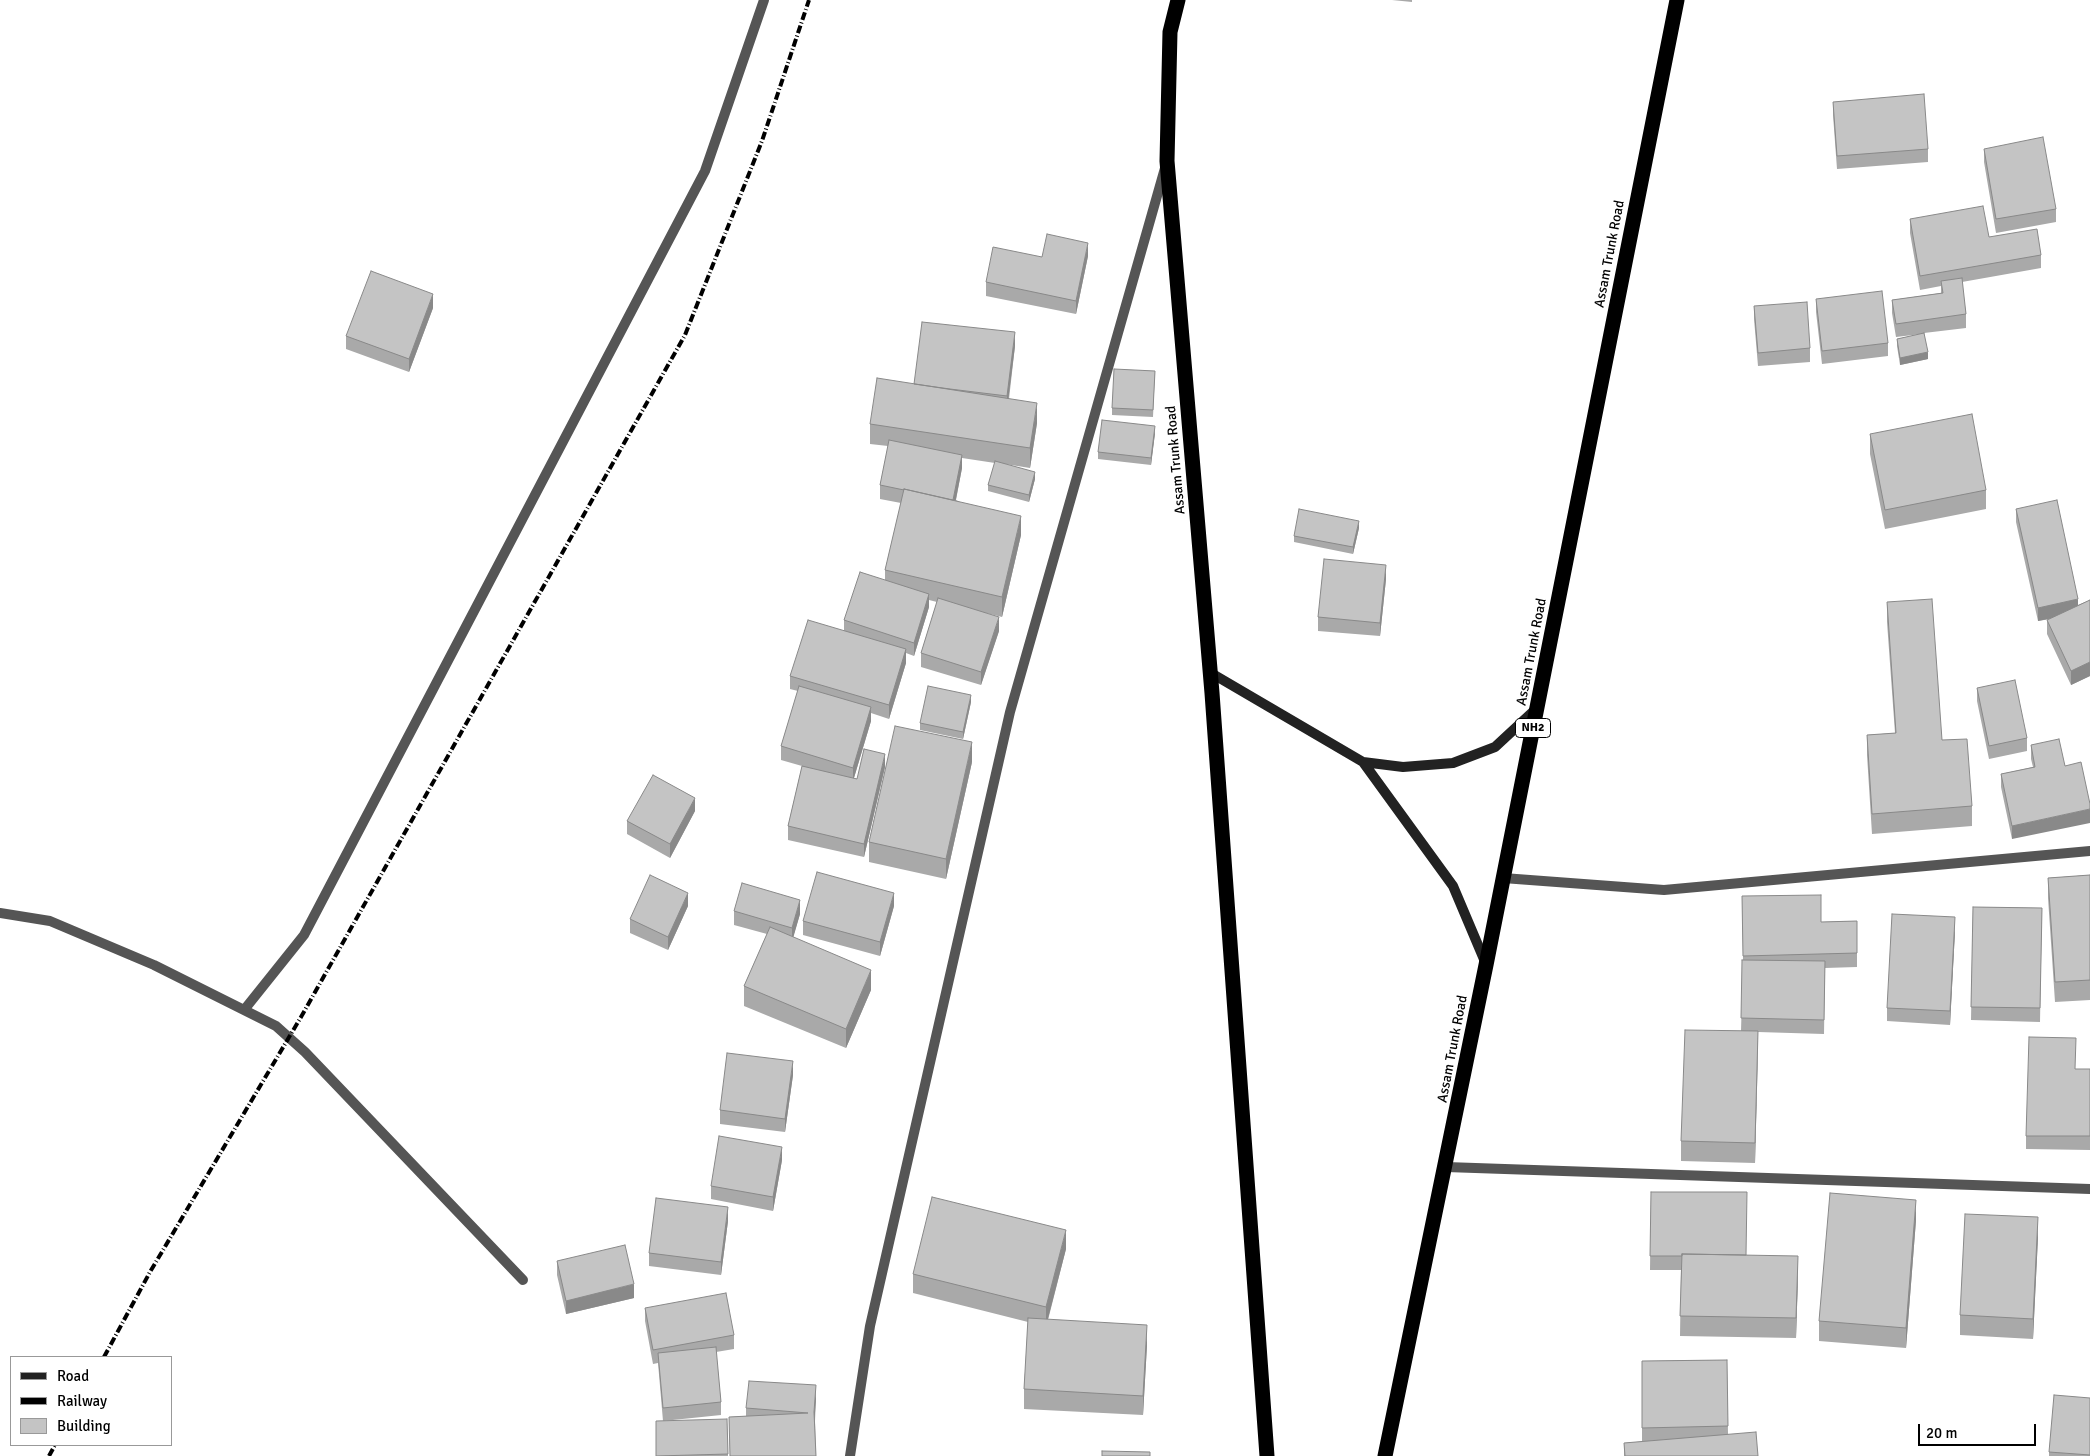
<!DOCTYPE html>
<html>
<head>
<meta charset="utf-8">
<style>
  body { margin:0 }
  #map { position:relative; width:2090px; height:1456px; overflow:hidden; background:#fff; font-family:Signika,sans-serif }
  canvas { display:block }
  .legend { position:absolute; left:10px; top:1356px; width:162px; height:90px; box-sizing:border-box; background:#fff; border:1px solid #999; margin:0; padding:6px 9px; list-style:none; font-size:15px; color:#000 }
  .legend li { display:flex; align-items:center; gap:10px; height:25px }
  .legend b { width:25px; border:1px solid #999 }
  .scale { position:absolute; left:1918px; top:1424px; width:118px; height:22px; box-sizing:border-box; border:2px solid #000; border-top:0; padding-left:6px; font-size:15px; line-height:18px; white-space:nowrap; color:#000; -webkit-text-stroke:4px #fff; paint-order:stroke }
</style>
</head>
<body>
<div id="map">
<canvas width="2090" height="1456"></canvas>
<ul class="legend">
<li><b style="height:6px;background:#222"></b>Road</li>
<li><b style="height:6px;background:#000"></b>Railway</li>
<li><b style="height:14px;background:#c4c4c4"></b>Building</li>
</ul>
<div class="scale">20 m</div>
</div>
<script>
const g = document.querySelector('canvas').getContext('2d');
g.lineJoin = 'round';
const shape = rows => new Path2D(rows.map(r => 'M' + r).join(''));
function strokePath(path, color, width, dash) { g.strokeStyle = color; g.lineWidth = width; g.lineCap = dash ? 'butt' : 'round'; g.setLineDash(dash || []); g.stroke(path); }
function fill(path, color) { g.fillStyle = color; g.fill(path, 'evenodd'); }
function drawText(font, color, halo, rows, align = 'center') {
  g.font = font + ' Signika,sans-serif'; g.lineWidth = 4.5; g.setLineDash([]); g.textBaseline = 'middle'; g.strokeStyle = halo; g.fillStyle = color; for (const [text, x, y, turn = 0] of rows) {
    g.save(); g.translate(x, y); g.rotate((+turn || 0) * Math.PI / 180); g.textAlign = isNaN(turn) ? turn : align; if (halo) g.strokeText(text, 0, 0); g.fillText(text, 0, 0); g.restore();
  }
}
strokePath(shape([
  [1503,878,1664,890,2090,851],
  [0,913,50,921,154,965,276,1026,305,1052,523,1280],
  [244,1010,304,935,705,171,764,0],
  [1446,1167,2090,1189],
  [850,1456,870,1326,1010,712,1165,168]
]), '#555', 10);
strokePath(shape([
  [1211,673,1363,762,1453,886,1486,964],
  [1363,762,1403,767,1453,763,1495,747,1536,709]
]), '#222', 10);
strokePath(shape([
  [1178,0,1170,32,1167,161,1212,693,1267,1456],
  [1385,1456,1486,965,1677,0]
]), '#000', 15);
strokePath(shape([
  [104,1357,150,1272,301,1017,685,335,762,141,809,0],
  [49,1456,55,1445]
]), '#000', 4, [8, 2.5, 1, 2.5]);
fill(shape([
  [1392,0,1412,0,1412,2],
  [1833,102,1928,149,1928,162,1837,169,1833,115],
  [1984,149,2056,209,2056,222,1996,233,1984,162],
  [1910,219,1989,237,2041,255,2041,268,1962,282,1966,314,1966,328,1924,333,1928,359,1900,365,1897,346,1897,339,1921,334,1896,337,1892,313,1892,300,1941,293,1941,286,1920,290,1910,233],
  [1088,256,1076,314,986,296,986,282,1042,257],
  [1816,299,1888,343,1888,356,1822,364,1816,312],
  [1754,306,1810,348,1810,362,1758,366,1754,319],
  [433,308,409,372,346,349,346,336],
  [1015,346,1009,399,1037,423,1030,468,1005,464,1035,479,1029,502,988,491,988,485,995,463,962,458,962,468,956,500,1021,535,1002,617,986,613,999,631,981,685,921,667,921,653,937,602,929,600,929,607,914,656,906,653,906,663,889,719,871,713,871,721,854,778,857,779,885,767,864,857,788,840,788,826,802,766,781,760,781,746,798,691,790,689,790,676,844,631,844,620,885,580,885,570,901,503,880,499,880,485,888,446,870,444,870,424,914,384],
  [1155,371,1153,417,1112,415,1112,408],
  [1155,433,1151,465,1098,459,1098,452],
  [1870,434,1986,490,1986,509,1885,529,1870,454],
  [2016,509,2078,605,2090,600,2090,676,2071,685,2047,634,2047,620,2050,619,2038,621,2016,522],
  [1359,528,1353,554,1294,542,1294,536],
  [1386,579,1380,636,1318,631,1318,617],
  [1887,602,1942,740,1972,806,1972,826,1872,834,1867,755,1867,735,1895,733,1887,622],
  [1977,688,2027,738,2027,751,1989,759,1977,701],
  [971,702,963,739,920,730,920,723],
  [2031,745,2065,766,2012,839,2001,787,2001,774,2033,767,2031,759],
  [972,762,946,879,869,862,869,842],
  [695,811,670,858,627,834,627,821],
  [2090,875,2090,1000,2055,1002,2048,898,2048,878],
  [1742,896,1821,922,1857,921,1857,967,1825,968,1824,1034,1758,1032,1755,1163,1681,1161,1681,1141,1741,1031,1743,960],
  [688,906,668,950,630,933,630,919],
  [894,906,880,956,803,935,803,921],
  [1973,907,2042,908,2040,1022,1971,1020],
  [734,911,800,914,793,937,871,990,846,1048,744,1006,744,986,767,934,734,925],
  [1955,931,1950,1025,1887,1021,1887,1008],
  [2075,1069,2090,1069,2090,1150,2026,1149,2026,1136],
  [793,1075,785,1132,720,1124,720,1110],
  [782,1160,773,1211,711,1199,711,1186],
  [1651,1192,1747,1255,1798,1276,1796,1338,1680,1336,1681,1270,1650,1270],
  [1916,1220,1906,1348,1819,1341,1819,1321],
  [728,1221,721,1275,649,1266,649,1253],
  [2038,1237,2033,1339,1960,1335,1960,1315],
  [1066,1249,1048,1320,1147,1345,1143,1415,1024,1409,1024,1389,1028,1322,913,1293,913,1274],
  [557,1261,634,1298,566,1314,557,1275],
  [645,1308,734,1335,734,1349,716,1352,721,1402,721,1415,663,1421,658,1363,653,1364,645,1321],
  [1727,1360,1728,1434,1758,1456,1624,1456,1624,1443,1648,1441,1642,1441,1642,1361],
  [2090,1398,2090,1456,2049,1456,2049,1452],
  [816,1399,815,1421,816,1456,730,1456,729,1417,746,1416,746,1408],
  [727,1419,728,1456,656,1456]
]), '#a9a9a9');
fill(shape([
  [1088,243,1088,256,1076,314,1076,301],
  [433,294,433,308,409,372,409,359],
  [1015,332,1015,346,1007,409,1007,396],
  [1928,352,1928,359,1900,365,1900,358],
  [1037,403,1037,423,1030,468,1030,448],
  [1155,426,1155,433,1151,465,1151,458],
  [962,455,962,468,953,514,953,500],
  [1035,472,1035,479,1029,502,1029,495],
  [1021,516,1021,535,1002,617,1002,597],
  [1359,521,1359,528,1353,554,1353,547],
  [1386,565,1386,579,1380,636,1380,623],
  [929,594,929,607,914,656,914,643],
  [2078,599,2078,613,2038,621,2038,608],
  [999,617,999,631,981,685,981,672],
  [906,649,906,663,889,719,889,705],
  [2090,662,2090,676,2071,685,2071,671],
  [971,695,971,702,963,739,963,732],
  [871,707,871,721,853,781,853,768],
  [972,742,972,762,946,879,946,859],
  [885,754,885,767,864,857,864,844],
  [695,798,695,811,670,858,670,844],
  [2090,809,2090,823,2012,839,2012,826],
  [688,893,688,906,668,950,668,937],
  [894,893,894,906,880,956,880,942],
  [800,900,800,914,792,942,792,928],
  [1955,917,1955,931,1950,1025,1950,1011],
  [871,970,871,990,846,1048,846,1029],
  [1758,1031,1758,1051,1755,1163,1755,1143],
  [793,1061,793,1075,785,1132,785,1119],
  [782,1147,782,1160,773,1211,773,1197],
  [1916,1200,1916,1220,1906,1348,1906,1328],
  [728,1207,728,1221,721,1275,721,1262],
  [2038,1217,2038,1237,2033,1339,2033,1319],
  [1066,1230,1066,1249,1046,1326,1046,1307],
  [1798,1256,1798,1276,1796,1338,1796,1318],
  [634,1284,634,1298,566,1314,566,1301],
  [1147,1325,1147,1345,1143,1415,1143,1396],
  [816,1385,816,1399,814,1426,814,1412]
]), '#898989');
const building = shape([
  [1924,94,1928,149,1837,156,1833,102,1924,94],
  [2043,137,2056,209,1996,219,1984,149,2043,137],
  [1983,206,1989,237,2037,229,2041,255,1920,276,1910,219,1983,206],
  [1047,234,1088,243,1076,301,986,282,993,247,1042,257,1047,234],
  [371,271,433,294,409,359,346,336,371,271],
  [1962,278,1966,314,1896,324,1892,300,1943,293,1941,281,1962,278],
  [1882,291,1888,343,1822,351,1816,299,1882,291],
  [1807,302,1810,348,1758,353,1754,306,1807,302],
  [922,322,1015,332,1007,396,950,389,914,384,922,322],
  [1924,333,1928,352,1900,358,1897,339,1924,333],
  [1114,369,1155,371,1153,410,1112,408,1114,369],
  [877,378,1037,403,1030,448,870,424,877,378],
  [1972,414,1986,490,1885,510,1870,434,1972,414],
  [1102,420,1155,426,1151,458,1098,452,1102,420],
  [889,440,962,455,953,500,904,489,904,490,880,485,889,440],
  [995,461,1035,472,1029,495,988,485,995,461],
  [904,489,1021,516,1002,597,885,570,904,489],
  [2057,500,2078,599,2038,608,2016,509,2057,500],
  [1299,509,1359,521,1353,547,1294,536,1299,509],
  [1324,559,1386,565,1380,623,1318,617,1324,559],
  [860,572,929,594,914,643,844,620,860,572],
  [938,598,999,617,981,672,921,653,938,598],
  [1932,599,1942,740,1967,739,1972,806,1872,814,1867,735,1896,733,1887,602,1932,599],
  [2090,600,2090,662,2071,671,2047,620,2090,600],
  [808,620,906,649,889,705,790,676,808,620],
  [2015,680,2027,738,1989,746,1977,688,2015,680],
  [799,686,871,707,853,768,781,746,799,686],
  [928,686,971,695,963,732,920,723,928,686],
  [895,726,972,742,946,859,869,842,895,726],
  [2059,739,2065,766,2081,762,2090,804,2090,809,2012,826,2001,774,2035,767,2031,745,2059,739],
  [864,749,885,754,864,844,788,826,802,766,857,779,864,749],
  [653,775,695,798,670,844,627,821,653,775],
  [817,872,894,893,880,942,803,921,817,872],
  [650,875,688,893,668,937,630,919,650,875],
  [2090,875,2090,980,2055,982,2048,878,2090,875],
  [742,883,800,900,792,928,734,911,742,883],
  [1821,895,1821,922,1857,921,1857,953,1743,956,1742,896,1821,895],
  [1973,907,2042,908,2040,1008,1971,1007,1973,907],
  [1892,914,1955,917,1950,1011,1887,1008,1892,914],
  [770,927,871,970,846,1029,744,986,770,927],
  [1742,960,1825,961,1824,1020,1741,1018,1742,960],
  [1685,1030,1758,1031,1755,1143,1681,1141,1685,1030],
  [2029,1037,2076,1038,2075,1069,2090,1069,2090,1136,2026,1136,2029,1037],
  [727,1053,793,1061,785,1119,720,1110,727,1053],
  [719,1136,782,1147,773,1197,711,1186,719,1136],
  [1651,1192,1747,1192,1746,1255,1682,1254,1682,1256,1650,1256,1651,1192],
  [1830,1193,1916,1200,1906,1328,1819,1321,1830,1193],
  [932,1197,1066,1230,1046,1307,913,1274,932,1197],
  [656,1198,728,1207,721,1262,649,1253,656,1198],
  [1965,1214,2038,1217,2033,1319,1960,1315,1965,1214],
  [625,1245,634,1284,566,1301,557,1261,625,1245],
  [1682,1254,1798,1256,1796,1318,1680,1316,1682,1254],
  [726,1293,734,1335,653,1350,645,1308,726,1293],
  [1028,1318,1147,1325,1143,1396,1024,1389,1028,1318],
  [716,1347,721,1402,663,1408,658,1353,716,1347],
  [1727,1360,1728,1426,1642,1428,1642,1361,1727,1360],
  [749,1381,816,1385,814,1412,816,1456,730,1456,729,1417,808,1413,746,1408,749,1381],
  [2054,1395,2090,1398,2090,1455,2049,1452,2054,1395],
  [727,1419,728,1454,656,1456,656,1421,727,1419],
  [1756,1432,1758,1456,1625,1456,1624,1443,1756,1432],
  [1102,1451,1150,1452,1150,1456,1102,1456,1102,1451]
]);
fill(building, '#c4c4c4');
strokePath(building, '#898989', 1);
for (const [x, y, w] of [
  [1533,728,35]
]) { const box = new Path2D(); box.roundRect(x - w / 2, y - 9.5, w, 19, 4); g.fillStyle = '#fff'; g.fill(box); strokePath(box, '#000', 1); }
drawText('bold 12px', '#000', null, [
  ["NH2",1533,728]
]);
drawText('14px', '#000', '#fff', [
  ["Assam Trunk Road",1610,254,-79],
  ["Assam Trunk Road",1176,460,-95],
  ["Assam Trunk Road",1532,652,-79],
  ["Assam Trunk Road",1453,1049,-79]
]);
</script>
</body>
</html>
